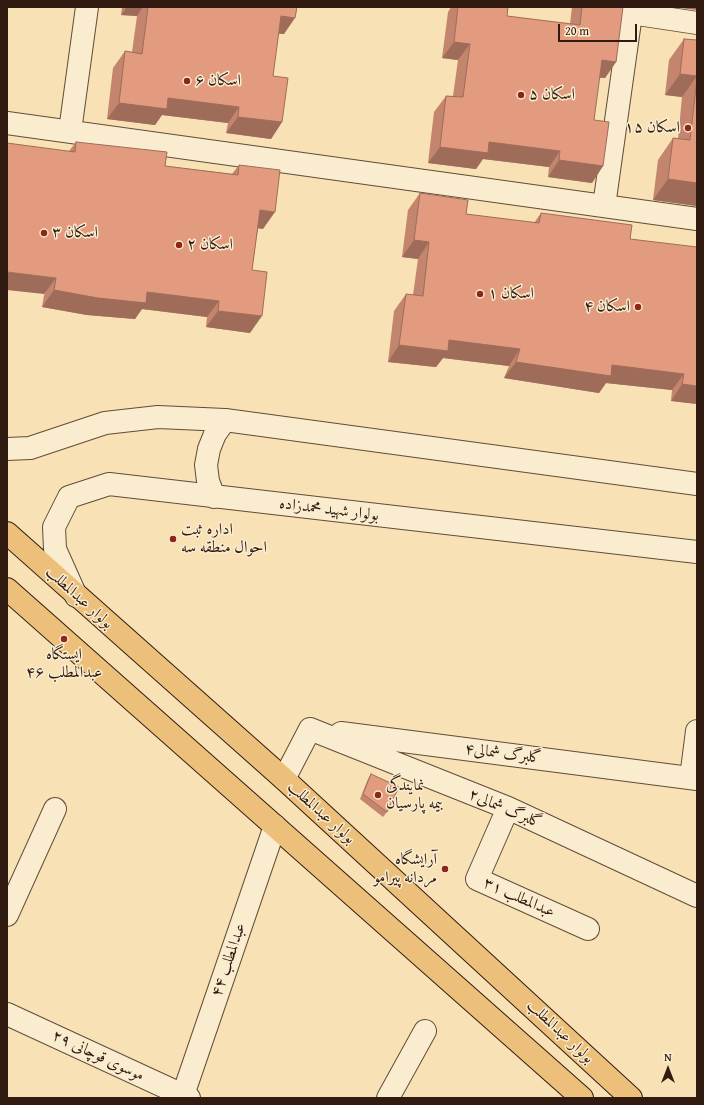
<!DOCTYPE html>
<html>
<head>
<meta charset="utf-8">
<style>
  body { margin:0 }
  #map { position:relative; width:704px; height:1105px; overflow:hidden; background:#f7e1b5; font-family:"Gentium Book Plus",serif }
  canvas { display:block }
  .frame { position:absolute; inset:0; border:8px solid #311b10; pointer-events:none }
  .north { position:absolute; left:648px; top:1049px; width:40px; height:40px; -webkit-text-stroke:3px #faeccf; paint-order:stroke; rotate:0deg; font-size:11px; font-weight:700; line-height:16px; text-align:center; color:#311b10 }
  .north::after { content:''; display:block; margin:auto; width:14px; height:18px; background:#311b10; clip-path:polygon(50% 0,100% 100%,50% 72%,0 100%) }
  .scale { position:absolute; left:558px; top:24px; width:79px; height:18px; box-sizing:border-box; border:2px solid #311b10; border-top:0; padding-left:5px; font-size:12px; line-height:14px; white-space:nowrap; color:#311b10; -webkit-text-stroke:3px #faeccf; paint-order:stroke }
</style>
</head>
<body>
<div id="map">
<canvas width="704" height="1105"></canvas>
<div class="frame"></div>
<div class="north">N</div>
<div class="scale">20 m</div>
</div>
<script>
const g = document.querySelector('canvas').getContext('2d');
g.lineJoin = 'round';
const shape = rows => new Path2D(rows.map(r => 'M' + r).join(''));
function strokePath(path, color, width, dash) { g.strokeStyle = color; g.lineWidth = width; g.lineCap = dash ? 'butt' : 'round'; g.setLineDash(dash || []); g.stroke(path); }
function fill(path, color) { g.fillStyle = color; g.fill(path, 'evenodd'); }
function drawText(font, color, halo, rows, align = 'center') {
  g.font = font + ' "Gentium Book Plus",Amiri,serif'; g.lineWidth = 3; g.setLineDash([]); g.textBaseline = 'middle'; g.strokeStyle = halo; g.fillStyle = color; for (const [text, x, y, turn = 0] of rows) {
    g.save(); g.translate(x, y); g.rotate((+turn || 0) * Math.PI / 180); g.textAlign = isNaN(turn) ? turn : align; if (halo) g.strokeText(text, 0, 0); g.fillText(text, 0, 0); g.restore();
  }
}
const minor = shape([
  [631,13,697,23],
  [7,123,697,219],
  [70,131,87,7],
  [604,206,632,7],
  [7,449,30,448,105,423,158,417,225,420,697,484],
  [214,497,208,481,206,465,209,449,215,434,225,420],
  [76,596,55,549,54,527,69,497,109,484,697,552],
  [310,729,508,808,697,896],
  [341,733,697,779],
  [691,778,697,731],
  [284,779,310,729],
  [508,808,477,879,588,929],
  [7,915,55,809],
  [7,1014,189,1098],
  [182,1098,275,826],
  [388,1098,425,1031]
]);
const major = shape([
  [7,533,284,779,631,1098],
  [7,589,582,1098]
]);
strokePath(minor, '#624c39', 24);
strokePath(major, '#311b10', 24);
strokePath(minor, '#faeccf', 22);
strokePath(major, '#ecc07a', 22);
fill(shape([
  [122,7,297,7,284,34,278,34,273,76,282,122,271,139,226,133,228,123,162,115,155,125,107,119,113,68,125,51,132,52,137,16,121,15],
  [451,7,508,7,507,16,570,24,572,7,623,7,616,62,605,78,599,78,594,120,603,166,592,183,548,177,549,167,483,159,476,169,428,163,434,112,446,96,453,96,458,60,442,58,448,12],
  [684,39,697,40,697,206,653,200,658,160,673,138,678,139,682,97,665,95,669,60],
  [76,142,165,166,232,174,239,165,263,229,258,228,252,270,250,333,206,327,207,317,142,309,135,319,87,315,42,307,69,151],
  [420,193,466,214,534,223,541,213,630,239,697,404,671,401,672,390,606,383,599,393,504,378,509,366,443,358,436,367,388,362,394,311,406,294,413,295,418,259,402,257,408,210],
  [371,774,387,812,383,817,360,799,368,779]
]), '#c3856d');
fill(shape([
  [127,7,143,7,137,16,121,15],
  [681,7,697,7,697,10,680,8],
  [281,16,295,18,284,34,269,32],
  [454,42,470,44,458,60,442,58],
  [602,60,616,62,605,78,590,76],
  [680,74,697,76,682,97,665,95],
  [168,98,239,107,228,123,162,115,155,125,107,119,119,103],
  [238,117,282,122,271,139,226,133],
  [489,142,560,151,549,167,483,159,476,169,428,163,440,147],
  [559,160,603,166,592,183,548,177],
  [668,179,697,183,697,206,653,200],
  [260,210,275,212,263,229,249,227],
  [414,240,429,242,418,259,402,257],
  [7,272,56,278,44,294,7,290],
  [54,290,147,292,219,301,207,317,142,309,135,319,87,315,42,307],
  [218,311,262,316,250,333,206,327],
  [449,340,520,349,509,366,443,358,436,367,388,362,399,345],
  [516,362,612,365,684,374,672,390,606,383,599,393,504,378],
  [682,384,697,386,697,404,671,401]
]), '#9f6c59');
const building = shape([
  [148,7,297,7,295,18,281,16,273,76,288,78,282,122,238,117,239,107,168,98,167,109,119,103,125,51,142,54,148,7],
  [458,7,508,7,507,16,580,25,582,7,623,7,616,62,602,60,594,120,609,122,603,166,559,160,560,151,489,142,488,153,440,147,446,96,463,97,470,44,454,42,458,7],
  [684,39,697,40,697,76,680,74,684,39],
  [697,79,697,183,668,179,673,138,690,140,697,79],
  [76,142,167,152,165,166,238,175,239,165,280,170,275,212,260,210,252,270,267,272,262,316,218,311,219,301,147,292,146,303,98,298,54,290,56,278,7,272,7,143,75,152,76,142],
  [420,193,468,200,466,214,539,223,541,213,632,225,630,239,697,247,697,386,682,384,684,374,612,365,611,376,516,362,520,349,449,340,448,351,399,345,406,294,423,296,429,242,414,240,420,193],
  [371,774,399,787,387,812,363,794,371,774]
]);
fill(building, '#e39b7f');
strokePath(building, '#9f6c59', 1);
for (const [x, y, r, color] of [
  [187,81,4,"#8f2418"],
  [521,95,4,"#8f2418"],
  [688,128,4,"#8f2418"],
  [44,233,4,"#8f2418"],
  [179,245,4,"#8f2418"],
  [480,294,4,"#8f2418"],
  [638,307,4,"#8f2418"],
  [173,539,4,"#8f2418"],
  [64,639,4,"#8f2418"],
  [378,795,4,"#8f2418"],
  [445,869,4,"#8f2418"]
]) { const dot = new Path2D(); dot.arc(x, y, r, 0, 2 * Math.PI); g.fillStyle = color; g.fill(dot); strokePath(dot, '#faeccf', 1.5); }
drawText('16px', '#311b10', '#faeccf', [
  ["اسکان ۶",195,81],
  ["اسکان ۵",529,95],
  ["اسکان ۱۵",680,128,"right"],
  ["اسکان ۳",52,233],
  ["اسکان ۲",187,245],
  ["اسکان ۱",488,294],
  ["اسکان ۴",630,307,"right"],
  ["اداره ثبت",181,530],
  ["احوال منطقه سه",181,548],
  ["ایستگاه",64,655,"center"],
  ["عبدالمطلب ۴۶",64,673,"center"],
  ["نمایندگی",386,786],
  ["بیمه پارسیان",386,804],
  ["آرایشگاه",437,860,"right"],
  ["مردانه پیرامو",437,878,"right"]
], 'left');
drawText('16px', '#311b10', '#faeccf', [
  ["بولوار شهید محمدزاده",329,510,7],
  ["بولوار عبدالمطلب",79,598,42],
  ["گلبرگ شمالی۴",503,754,7],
  ["گلبرگ شمالی۲",505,809,23],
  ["بولوار عبدالمطلب",321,813,42],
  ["عبدالمطلب ۳۱",519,898,24],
  ["عبدالمطلب ۴۴",229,960,-71],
  ["بولوار عبدالمطلب",560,1032,43],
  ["موسوی قوچانی ۲۹",98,1056,25]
]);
</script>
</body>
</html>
